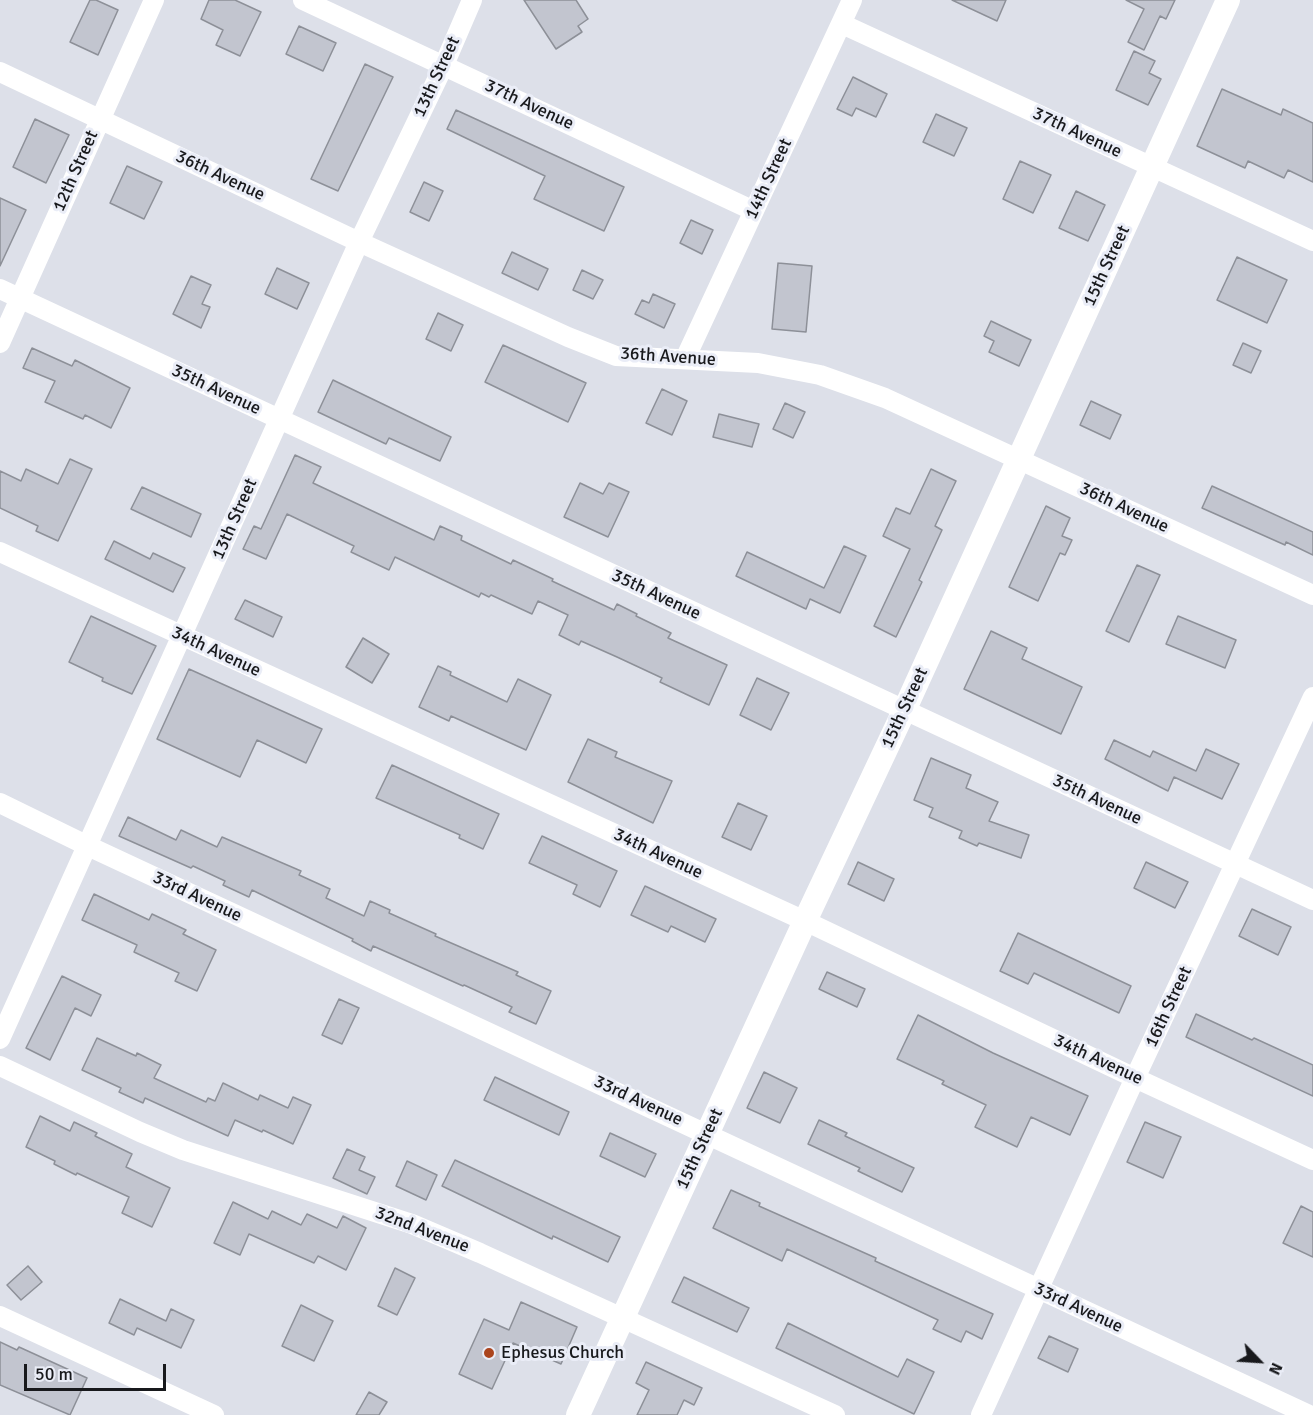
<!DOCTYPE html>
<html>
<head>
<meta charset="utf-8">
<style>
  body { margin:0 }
  #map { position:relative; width:1313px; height:1415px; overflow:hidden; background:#dde0e9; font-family:Signika,sans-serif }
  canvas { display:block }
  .north { position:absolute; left:1229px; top:1331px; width:60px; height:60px; -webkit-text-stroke:4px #eaedf7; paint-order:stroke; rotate:115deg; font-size:16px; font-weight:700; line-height:24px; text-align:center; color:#18191c }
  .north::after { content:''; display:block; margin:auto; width:21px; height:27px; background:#18191c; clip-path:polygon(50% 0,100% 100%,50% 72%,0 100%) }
  .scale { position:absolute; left:24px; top:1364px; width:142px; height:27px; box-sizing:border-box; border:3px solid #18191c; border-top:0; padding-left:8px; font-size:18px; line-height:21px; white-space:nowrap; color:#18191c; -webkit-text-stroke:4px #eaedf7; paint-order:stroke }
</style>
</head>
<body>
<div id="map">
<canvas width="1313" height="1415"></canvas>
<div class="north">N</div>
<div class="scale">50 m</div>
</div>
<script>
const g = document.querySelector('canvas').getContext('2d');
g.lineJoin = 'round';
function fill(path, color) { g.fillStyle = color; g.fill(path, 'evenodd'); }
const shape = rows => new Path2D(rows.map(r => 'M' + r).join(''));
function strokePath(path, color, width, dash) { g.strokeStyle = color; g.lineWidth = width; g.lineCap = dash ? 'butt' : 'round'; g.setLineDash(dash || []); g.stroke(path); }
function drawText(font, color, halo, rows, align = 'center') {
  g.font = font + ' Signika,sans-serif'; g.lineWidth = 6; g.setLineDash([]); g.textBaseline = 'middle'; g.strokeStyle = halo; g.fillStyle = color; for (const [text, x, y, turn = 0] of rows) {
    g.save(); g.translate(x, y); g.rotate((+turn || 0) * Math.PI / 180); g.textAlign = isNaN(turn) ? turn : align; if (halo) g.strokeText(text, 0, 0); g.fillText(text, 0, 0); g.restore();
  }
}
const building = shape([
  [90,0,96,0,118,10,98,55,70,42,90,0],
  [209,0,235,0,261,12,240,56,216,45,223,30,201,19,209,0],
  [524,0,576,0,588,19,578,26,582,32,556,49,524,0],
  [952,0,1006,0,997,21,952,0],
  [1126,0,1175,0,1166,19,1160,16,1144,50,1128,42,1144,9,1126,0],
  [299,26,336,43,323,71,286,54,299,26],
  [1134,51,1155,61,1149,73,1161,79,1148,105,1116,90,1134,51],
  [365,64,393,77,338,191,311,179,365,64],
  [853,77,887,94,876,117,856,108,852,116,837,109,853,77],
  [1222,89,1281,115,1283,109,1313,123,1313,182,1288,170,1284,178,1248,161,1245,168,1197,146,1222,89],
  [456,110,624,187,604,231,534,199,545,176,447,129,456,110],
  [936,114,967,128,954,156,923,142,936,114],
  [35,119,69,135,46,183,13,167,35,119],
  [1020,161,1051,175,1033,213,1003,199,1020,161],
  [127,166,162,182,144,219,110,203,127,166],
  [424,182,443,191,429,221,410,212,424,182],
  [1076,191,1105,205,1088,241,1059,228,1076,191],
  [0,198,26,210,0,266,0,198],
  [691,220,713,230,702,254,680,243,691,220],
  [512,252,548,269,538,290,502,273,512,252],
  [1237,257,1287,280,1267,323,1217,300,1237,257],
  [778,263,812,266,806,332,772,329,778,263],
  [277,268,309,283,297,309,265,294,277,268],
  [582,270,603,280,593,299,573,290,582,270],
  [191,276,211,285,202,304,210,307,201,328,173,314,191,276],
  [653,294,675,304,664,328,635,314,642,300,649,303,653,294],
  [438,313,463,325,451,351,426,339,438,313],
  [991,321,1031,340,1019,366,989,352,994,341,984,336,991,321],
  [1243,343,1261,351,1251,373,1233,365,1243,343],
  [503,345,586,383,568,422,485,382,503,345],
  [32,348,72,366,75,360,130,388,111,428,85,415,83,419,45,402,55,381,23,368,32,348],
  [333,380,451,437,440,461,389,438,386,444,318,412,333,380],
  [662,389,687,401,672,435,646,423,662,389],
  [1091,401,1121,415,1110,439,1080,425,1091,401],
  [785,403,805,412,793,438,773,429,785,403],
  [719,414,759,424,752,447,713,437,719,414],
  [295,455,321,467,313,483,434,540,440,526,462,536,461,540,511,564,513,560,553,579,552,581,614,610,617,604,637,614,636,616,671,633,668,638,727,665,709,705,660,682,662,678,617,657,581,641,579,645,559,635,568,615,538,601,532,614,491,595,489,597,481,593,479,597,395,557,389,570,351,552,354,546,287,514,266,559,243,549,254,526,261,529,295,455],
  [70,459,92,469,58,541,36,531,38,526,0,508,0,471,21,481,26,469,58,484,70,459],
  [931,469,956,481,935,526,942,530,919,580,922,582,896,637,874,626,910,549,883,536,896,508,910,514,931,469],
  [580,483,603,494,609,483,629,492,608,537,564,517,580,483],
  [1212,486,1313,532,1313,555,1286,542,1285,545,1202,508,1212,486],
  [142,487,201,514,191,537,131,509,142,487],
  [1046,506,1070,518,1062,536,1072,540,1065,555,1060,553,1038,601,1009,587,1046,506],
  [114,541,150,559,153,553,185,568,173,592,105,559,114,541],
  [844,546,866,556,840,613,810,599,806,609,736,576,747,552,824,588,844,546],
  [1137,565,1160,575,1129,642,1106,631,1137,565],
  [245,600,282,617,273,637,235,619,245,600],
  [91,616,156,646,132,694,102,681,103,678,69,662,91,616],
  [1178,616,1236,640,1225,668,1166,644,1178,616],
  [991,631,1027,648,1022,659,1082,687,1061,734,964,689,991,631],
  [363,638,389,654,372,683,346,667,363,638],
  [438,666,451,672,450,675,507,702,518,679,551,695,526,750,451,716,449,721,419,707,438,666],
  [189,669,322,729,306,763,257,740,240,777,157,739,189,669],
  [757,678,789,693,771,730,740,715,757,678],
  [588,739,617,752,615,757,672,781,653,823,568,782,588,739],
  [1114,740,1150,757,1153,751,1196,771,1206,749,1239,764,1222,799,1174,777,1168,791,1105,759,1114,740],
  [931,758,971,775,966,788,998,802,989,821,1029,835,1021,858,979,843,977,846,959,838,962,831,929,817,933,808,914,800,931,758],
  [392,765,499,814,483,849,459,838,460,835,376,798,392,765],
  [738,803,767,816,751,850,722,837,738,803],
  [128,817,176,840,181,830,217,847,222,837,301,871,299,875,330,889,326,898,364,916,370,901,390,910,389,913,436,934,435,936,518,972,516,975,551,991,536,1024,509,1012,512,1007,464,985,463,986,373,946,371,951,352,941,353,939,252,890,249,897,223,885,225,881,193,866,191,868,119,836,128,817],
  [542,836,617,871,600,907,573,894,577,885,529,863,542,836],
  [858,862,894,879,884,901,848,884,858,862],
  [1146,862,1188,882,1175,908,1134,888,1146,862],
  [645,886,716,919,705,942,671,926,668,932,631,915,645,886],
  [94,894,149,920,152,914,186,930,183,934,216,950,197,991,175,981,179,973,134,952,137,945,82,920,94,894],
  [1252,909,1291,927,1278,955,1239,936,1252,909],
  [1018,933,1131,986,1119,1013,1034,973,1028,984,1000,971,1018,933],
  [827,972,865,989,857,1007,819,989,827,972],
  [62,976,101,995,91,1016,75,1008,50,1060,26,1048,62,976],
  [339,999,359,1008,342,1044,322,1035,339,999],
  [1196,1014,1252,1040,1254,1038,1313,1065,1313,1096,1186,1037,1196,1014],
  [918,1015,993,1053,1088,1096,1070,1135,1031,1117,1017,1147,975,1127,986,1105,942,1084,944,1081,897,1059,918,1015],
  [97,1038,136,1056,137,1053,161,1065,154,1078,206,1102,208,1098,215,1101,223,1083,258,1100,260,1095,288,1108,293,1097,311,1105,293,1144,263,1130,262,1132,235,1120,228,1136,145,1098,143,1103,119,1092,121,1088,82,1070,97,1038],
  [764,1072,797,1088,780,1123,747,1108,764,1072],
  [495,1077,569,1112,559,1135,484,1100,495,1077],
  [40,1116,70,1131,74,1122,97,1133,95,1136,132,1154,126,1167,170,1188,152,1227,122,1213,129,1197,77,1173,76,1175,54,1164,55,1161,26,1147,40,1116],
  [819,1120,847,1133,845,1136,914,1168,902,1192,858,1171,860,1168,808,1144,819,1120],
  [1145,1122,1181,1137,1163,1178,1127,1162,1145,1122],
  [610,1133,656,1154,645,1177,600,1156,610,1133],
  [347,1149,365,1157,359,1170,375,1177,367,1194,333,1178,347,1149],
  [455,1160,620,1237,608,1262,553,1236,552,1239,442,1186,455,1160],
  [407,1161,437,1175,426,1200,396,1186,407,1161],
  [731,1190,760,1203,759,1206,876,1258,875,1261,993,1314,982,1339,966,1331,961,1342,933,1329,938,1320,787,1249,782,1261,713,1228,731,1190],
  [233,1202,268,1219,272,1211,301,1225,307,1214,337,1228,343,1216,366,1228,346,1270,318,1256,314,1263,249,1234,240,1255,214,1243,233,1202],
  [1301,1206,1313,1212,1313,1257,1283,1243,1301,1206],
  [28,1266,42,1282,21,1300,7,1285,28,1266],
  [395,1268,415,1278,397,1315,378,1306,395,1268],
  [684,1277,749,1308,737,1332,672,1302,684,1277],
  [120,1299,166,1321,171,1309,194,1320,181,1348,137,1328,134,1335,109,1323,120,1299],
  [521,1302,577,1327,561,1364,513,1343,492,1389,459,1374,484,1319,509,1330,521,1302],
  [301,1305,333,1321,314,1361,282,1346,301,1305],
  [788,1323,898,1377,907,1359,934,1372,914,1414,776,1348,788,1323],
  [1049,1336,1078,1349,1068,1372,1038,1358,1049,1336],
  [0,1342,17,1350,19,1347,87,1378,70,1415,0,1385,0,1342],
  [646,1362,702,1388,694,1405,684,1400,677,1415,637,1415,649,1390,636,1383,646,1362],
  [369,1392,387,1402,379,1415,356,1415,369,1392]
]);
fill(building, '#c2c5cf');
strokePath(building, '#8d9098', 1.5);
strokePath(shape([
  [303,0,754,211],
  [842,24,1313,241],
  [0,72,359,242,568,337,616,356,758,363,820,375,885,398,1313,595],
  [0,289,1313,900],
  [0,343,154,0],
  [685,359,852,0],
  [0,552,805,921,1135,1078,1313,1160],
  [0,803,88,846,1309,1415],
  [0,1039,359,242,444,65,472,0],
  [0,1066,140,1132,183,1150,412,1224,480,1253,835,1415],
  [0,1316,214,1415],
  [981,1415,1135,1078,1313,697]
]), '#fff', 20);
strokePath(shape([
  [578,1415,805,921,904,711,1228,0]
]), '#fff', 24);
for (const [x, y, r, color] of [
  [489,1353,6,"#ab451e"]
]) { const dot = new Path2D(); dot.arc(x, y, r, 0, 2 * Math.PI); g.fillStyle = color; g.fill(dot); strokePath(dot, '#eaedf7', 2); }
drawText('18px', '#18191c', '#eaedf7', [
  ["13th Street",437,77,-65],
  ["37th Avenue",529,105,25],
  ["37th Avenue",1077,133,25],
  ["12th Street",76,171,-66],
  ["36th Avenue",220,176,25],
  ["14th Street",769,179,-65],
  ["15th Street",1107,266,-65],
  ["36th Avenue",668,357,4],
  ["35th Avenue",216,390,25],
  ["36th Avenue",1124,508,25],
  ["13th Street",235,519,-66],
  ["35th Avenue",656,595,25],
  ["34th Avenue",216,652,25],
  ["15th Street",905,708,-65],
  ["35th Avenue",1097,800,25],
  ["34th Avenue",658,854,25],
  ["33rd Avenue",197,897,25],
  ["16th Street",1169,1007,-65],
  ["34th Avenue",1098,1060,25],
  ["33rd Avenue",638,1101,25],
  ["15th Street",700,1149,-65],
  ["32nd Avenue",422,1230,21],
  ["33rd Avenue",1078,1308,25]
]);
drawText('18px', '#18191c', '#eaedf7', [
  ["Ephesus Church",501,1353]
], 'left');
</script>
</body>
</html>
